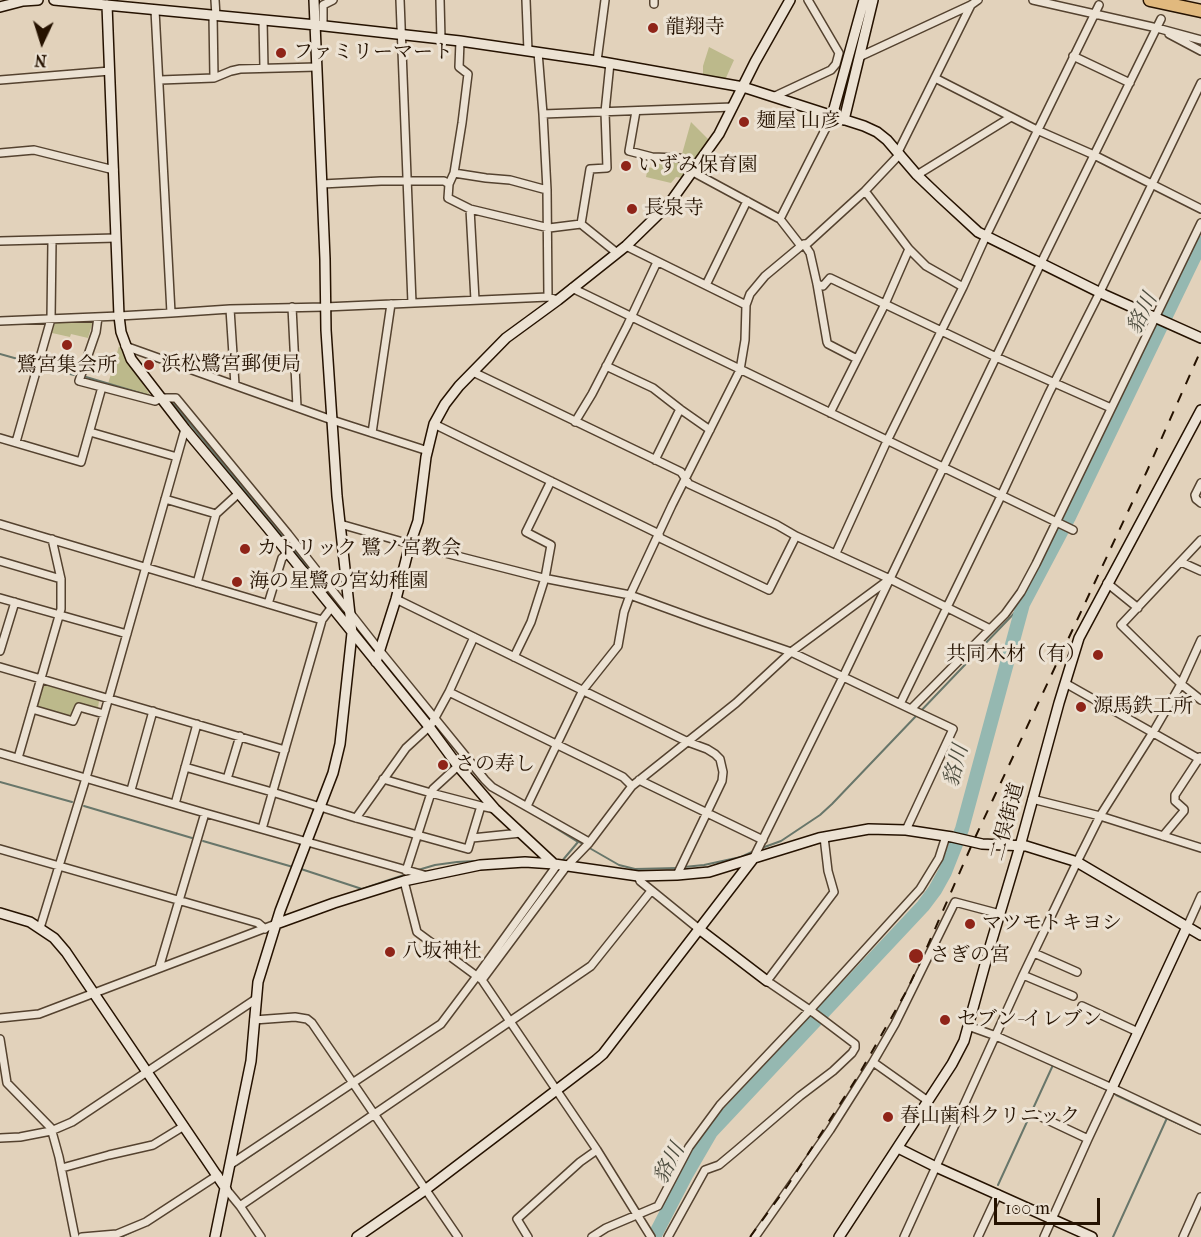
<!DOCTYPE html>
<html>
<head>
<meta charset="utf-8">
<style>
  body { margin:0 }
  #map { position:relative; width:1201px; height:1237px; overflow:hidden; background:#e2d2bb; font-family:"IM FELL French Canon",serif }
  canvas { display:block }
  .north { position:absolute; left:12px; top:12px; width:60px; height:60px; -webkit-text-stroke:4px #ece2d3; paint-order:stroke; rotate:184deg; font-size:16px; font-weight:700; line-height:24px; text-align:center; color:#251200 }
  .north::after { content:''; display:block; margin:auto; width:21px; height:27px; background:#251200; clip-path:polygon(50% 0,100% 100%,50% 72%,0 100%) }
  .scale { position:absolute; left:994px; top:1198px; width:106px; height:27px; box-sizing:border-box; border:3px solid #251200; border-top:0; padding-left:8px; font-size:18px; line-height:21px; white-space:nowrap; color:#251200; -webkit-text-stroke:4px #ece2d3; paint-order:stroke }
</style>
</head>
<body>
<div id="map">
<canvas width="1201" height="1237"></canvas>
<div class="north">N</div>
<div class="scale">100 m</div>
</div>
<script>
const g = document.querySelector('canvas').getContext('2d');
g.lineJoin = 'round';
function fill(path, color) { g.fillStyle = color; g.fill(path, 'evenodd'); }
const shape = rows => new Path2D(rows.map(r => 'M' + r).join(''));
function strokePath(path, color, width, dash) { g.strokeStyle = color; g.lineWidth = width; g.lineCap = dash ? 'butt' : 'round'; g.setLineDash(dash || []); g.stroke(path); }
function drawText(font, color, halo, rows, align = 'center') {
  g.font = font + ' "IM FELL French Canon","Noto Serif JP",serif'; g.lineWidth = 6; g.setLineDash([]); g.textBaseline = 'middle'; g.strokeStyle = halo; g.fillStyle = color; for (const [text, x, y, turn = 0] of rows) {
    g.save(); g.translate(x, y); g.rotate((+turn || 0) * Math.PI / 180); g.textAlign = isNaN(turn) ? turn : align; if (halo) g.strokeText(text, 0, 0); g.fillText(text, 0, 0); g.restore();
  }
}
fill(shape([
  [709,47,734,60,725,80,703,76,703,66],
  [691,122,709,140,696,159,682,154],
  [675,160,692,167,683,178,676,177,671,183,646,177,648,167,652,168,653,163,667,164],
  [93,321,88,338,71,334,70,337,52,333,55,322],
  [119,346,150,395,108,384],
  [43,684,99,701,98,708,78,703,72,717,37,707]
]), '#bcb98b');
strokePath(shape([
  [0,354,32,363],
  [43,367,74,375],
  [86,377,157,398],
  [168,402,173,403,347,615],
  [354,624,377,652],
  [380,657,432,720],
  [450,743,482,782,485,784],
  [0,782,72,802],
  [84,806,192,838],
  [541,819,578,842,562,861],
  [203,841,293,867],
  [579,842,619,865,635,869,678,868],
  [759,849,781,841,820,815,832,804,1023,604],
  [684,867,704,865,727,860,741,857,754,851],
  [298,868,362,889,407,874],
  [418,870,435,865,457,862,510,859],
  [519,924,540,894],
  [444,1025,464,998],
  [360,1082,378,1070],
  [1116,1095,1190,1129],
  [237,1165,350,1089],
  [998,1185,1053,1065,1105,1089],
  [983,1218,993,1198],
  [121,1237,148,1224],
  [1113,1237,1167,1118]
]), '#68766a', 2);
strokePath(shape([
  [654,1237,686,1175,711,1132,923,906,935,890,945,872,962,829,1023,604,1069,517,1201,243]
]), '#95b8b1', 14);
const street = shape([
  [215,0,216,16],
  [400,0,412,303],
  [440,0,441,39],
  [526,0,528,51],
  [1033,0,1157,28,1201,40],
  [654,4,654,0],
  [155,10,171,313,230,309,325,307,548,297,558,300],
  [213,15,214,78],
  [263,20,264,68],
  [323,25,323,5,333,0],
  [1169,34,1201,51],
  [460,41,459,67,468,74,462,123,454,173,449,184,448,198,470,209,549,228,581,224,617,253],
  [538,52,543,114,547,190,548,297],
  [1073,56,1130,83],
  [859,57,971,5,978,0],
  [597,61,605,0],
  [935,78,1037,130,1094,155,1201,209],
  [0,80,110,71],
  [160,80,214,78,231,71,240,69,317,67],
  [773,97,831,70,836,64,839,53,808,0],
  [636,111,629,151,652,157,679,158,698,165],
  [543,114,733,107],
  [898,152,971,5],
  [0,153,34,150,114,170],
  [693,172,780,219,801,246],
  [454,173,486,178,510,180,547,190],
  [917,175,1011,117],
  [322,184,381,181,444,181,449,184],
  [865,191,909,249,926,266,963,287],
  [470,209,475,300],
  [780,219,832,116],
  [581,224,590,169,607,168,605,112,610,63],
  [0,241,116,238],
  [804,244,810,253,817,284,827,342,828,344,857,359],
  [626,246,746,305],
  [817,284,823,286,830,278,996,357,1111,408],
  [706,285,747,201],
  [572,288,1073,530],
  [292,307,297,407],
  [230,309,235,385],
  [98,317,96,332,79,381,155,401,161,398,176,398,288,534,380,651,485,780,492,787,589,842],
  [0,321,119,316,171,313],
  [125,346,332,420,428,451],
  [606,366,653,388,680,409,710,430],
  [473,372,681,472,689,484,777,525,796,536,890,579,990,629],
  [830,413,885,304,909,249],
  [575,422,592,394,627,326,657,262],
  [434,424,659,534,660,538,769,590,796,536],
  [90,432,177,457],
  [372,433,391,304],
  [0,438,81,462,102,387],
  [16,442,51,319,52,241],
  [655,460,680,409],
  [1201,483,1195,495,1196,499,1201,503],
  [165,499,216,514],
  [0,524,322,620],
  [340,524,410,544,543,578,630,595,704,622,791,652,900,704],
  [1201,540,1121,625,1181,684,1201,700],
  [836,553,887,441,963,287,986,236,1099,5],
  [0,561,61,579],
  [1181,562,1201,571],
  [197,583,216,514,239,493],
  [1107,583,1138,608],
  [0,598,127,634],
  [396,599,688,742,707,749,715,754,720,759,723,772,722,781,677,875],
  [268,604,282,558,288,553],
  [474,637,449,692,603,767,623,777,632,786],
  [0,651,15,602],
  [514,657,531,622,545,578,551,545,526,532,551,481],
  [0,667,285,750],
  [1065,683,1201,760],
  [32,709,73,721,79,707,104,714],
  [911,709,1005,614,1021,592,1036,564,1201,223],
  [0,753,205,813,424,875],
  [18,758,61,609,61,579,52,539],
  [185,767,272,792,356,818,468,849,481,806],
  [227,779,240,736],
  [383,779,431,793,481,806,495,809],
  [639,780,763,840],
  [131,790,153,711],
  [1032,799,1100,816,1201,848],
  [175,804,197,724],
  [527,806,583,690,618,646,624,612,630,595,672,505,740,370,745,340,746,305,750,294,765,276,801,246,808,243,865,191,900,154],
  [356,818,406,748,431,725,449,692],
  [262,829,322,620,331,608],
  [906,830,953,729,900,704,1001,496,1049,393,1100,292,1201,83],
  [1163,836,1184,811,1184,809,1175,801,1175,795,1200,757],
  [472,838,521,833],
  [0,849,258,923,265,929],
  [753,859,843,677,1041,263,1161,19],
  [406,871,431,793,433,789,458,766],
  [638,876,640,881,699,929],
  [404,881,417,932,482,980,597,1150,651,1237],
  [1187,927,1201,896],
  [40,928,86,778,185,429],
  [1034,953,1077,972],
  [159,968,205,813],
  [1023,975,1073,996],
  [482,980,566,867,589,843,632,786,736,703,791,652,887,581],
  [1082,1006,1138,1032],
  [0,1018,39,1014,276,924],
  [254,1020,295,1017,307,1019,312,1023,458,1237],
  [968,1026,996,1036,1112,1088,1201,1130],
  [0,1039,7,1083,51,1128,59,1157,75,1237],
  [928,1101,873,1062,895,1024,955,902,1000,914],
  [1035,1114,1088,1139],
  [0,1138,20,1137,51,1131,72,1122,256,999],
  [231,1164,441,1024,477,976,557,865],
  [62,1168,109,1155,153,1145,184,1126],
  [226,1189,240,1206,261,1237],
  [240,1206,591,966,651,891],
  [82,1237,117,1234,146,1222,218,1175],
  [528,1237,517,1219,580,1162,597,1150],
  [592,1237,606,1228,658,1206,689,1147,720,1105,809,1011,920,889,939,858,946,836],
  [668,1237,705,1170,719,1165,737,1150,800,1096,833,1071,852,1053,855,1048,855,1044,814,1013,767,981,834,892,828,871,824,837],
  [755,1237,830,1130,873,1062],
  [904,1237,1023,975,1077,862,1100,816,1155,729,1181,684,1201,640],
  [978,1237,998,1194],
  [1044,1237,1088,1139,1112,1088],
  [1183,1237,1201,1197]
]);
const secondary = shape([
  [54,0,316,25,460,41,597,61,743,87,864,126,877,132,887,140,917,175,940,197,978,232,1105,295,1201,338],
  [107,5,119,316,121,332,131,359,185,429,267,527,430,728,458,766,495,809,554,864],
  [0,7,23,1,38,0],
  [832,116,864,0],
  [844,120,873,0],
  [376,662,396,599,410,544,418,521,426,457,434,424,445,404,459,386,506,338,558,300,626,246,669,204,719,134,755,62,790,0],
  [0,913,30,922,54,938,66,952,226,1189],
  [276,924,334,903,404,881,480,865,525,862,554,864,638,876,677,875,709,872,819,838,869,829,906,830,952,837,982,844,1026,846,1071,860,1077,862,1201,935],
  [699,929,767,981],
  [1112,1088,1187,927],
  [898,1148,936,1167,1092,1237],
  [215,1237,251,1061,258,982,280,911,333,773,340,744,352,633,337,496,326,330,325,259,314,0],
  [357,1237,425,1190,596,1060,603,1054,650,993,753,859],
  [839,1237,952,1064,964,1041,989,950,1020,846,1059,703,1079,638,1201,410]
]);
const highway = shape([
  [1150,0,1201,11]
]);
strokePath(street, '#54422f', 10);
strokePath(secondary, '#251200', 12);
strokePath(highway, '#251200', 15);
strokePath(street, '#ece2d3', 7);
strokePath(secondary, '#ece2d3', 9);
strokePath(highway, '#e1b97e', 12);
strokePath(shape([
  [750,1237,788,1185,858,1076,906,992,924,954,973,842,1147,471,1201,350]
]), '#251200', 2, [10, 10]);
for (const [x, y, r, color] of [
  [653,28,6,"#8f2418"],
  [281,53,6,"#8f2418"],
  [744,122,6,"#8f2418"],
  [626,166,6,"#8f2418"],
  [632,209,6,"#8f2418"],
  [67,345,6,"#8f2418"],
  [149,365,6,"#8f2418"],
  [245,549,6,"#8f2418"],
  [237,582,6,"#8f2418"],
  [1098,655,6,"#8f2418"],
  [1081,707,6,"#8f2418"],
  [443,765,6,"#8f2418"],
  [970,924,6,"#8f2418"],
  [390,952,6,"#8f2418"],
  [916,956,8,"#8f2418"],
  [945,1020,6,"#8f2418"],
  [888,1117,6,"#8f2418"]
]) { const dot = new Path2D(); dot.arc(x, y, r, 0, 2 * Math.PI); g.fillStyle = color; g.fill(dot); strokePath(dot, '#ece2d3', 2); }
drawText('20px', '#251200', '#ece2d3', [
  ["龍翔寺",665,28],
  ["ファミリーマート",293,53],
  ["麺屋 山彦",756,122],
  ["いずみ保育園",638,166],
  ["長泉寺",644,209],
  ["浜松鷺宮郵便局",161,365],
  ["鷺宮集会所",67,366,"center"],
  ["カトリック 鷺ノ宮教会",257,549],
  ["海の星鷺の宮幼稚園",249,582],
  ["共同木材（有）",1086,655,"right"],
  ["源馬鉄工所",1093,707],
  ["さの寿し",455,765],
  ["マツモトキヨシ",982,924],
  ["八坂神社",402,952],
  ["さぎの宮",930,956],
  ["セブン-イレブン",957,1020],
  ["春山歯科クリニック",900,1117]
], 'left');
drawText('20px', '#251200', '#ece2d3', [
  ["二俣街道",1008,822,-75]
]);
drawText('italic 21px', '#4c4c3e', '#ece2d3', [
  ["貉川",1143,314,-64],
  ["貉川",957,766,-75],
  ["貉川",670,1164,-62]
]);
</script>
</body>
</html>
